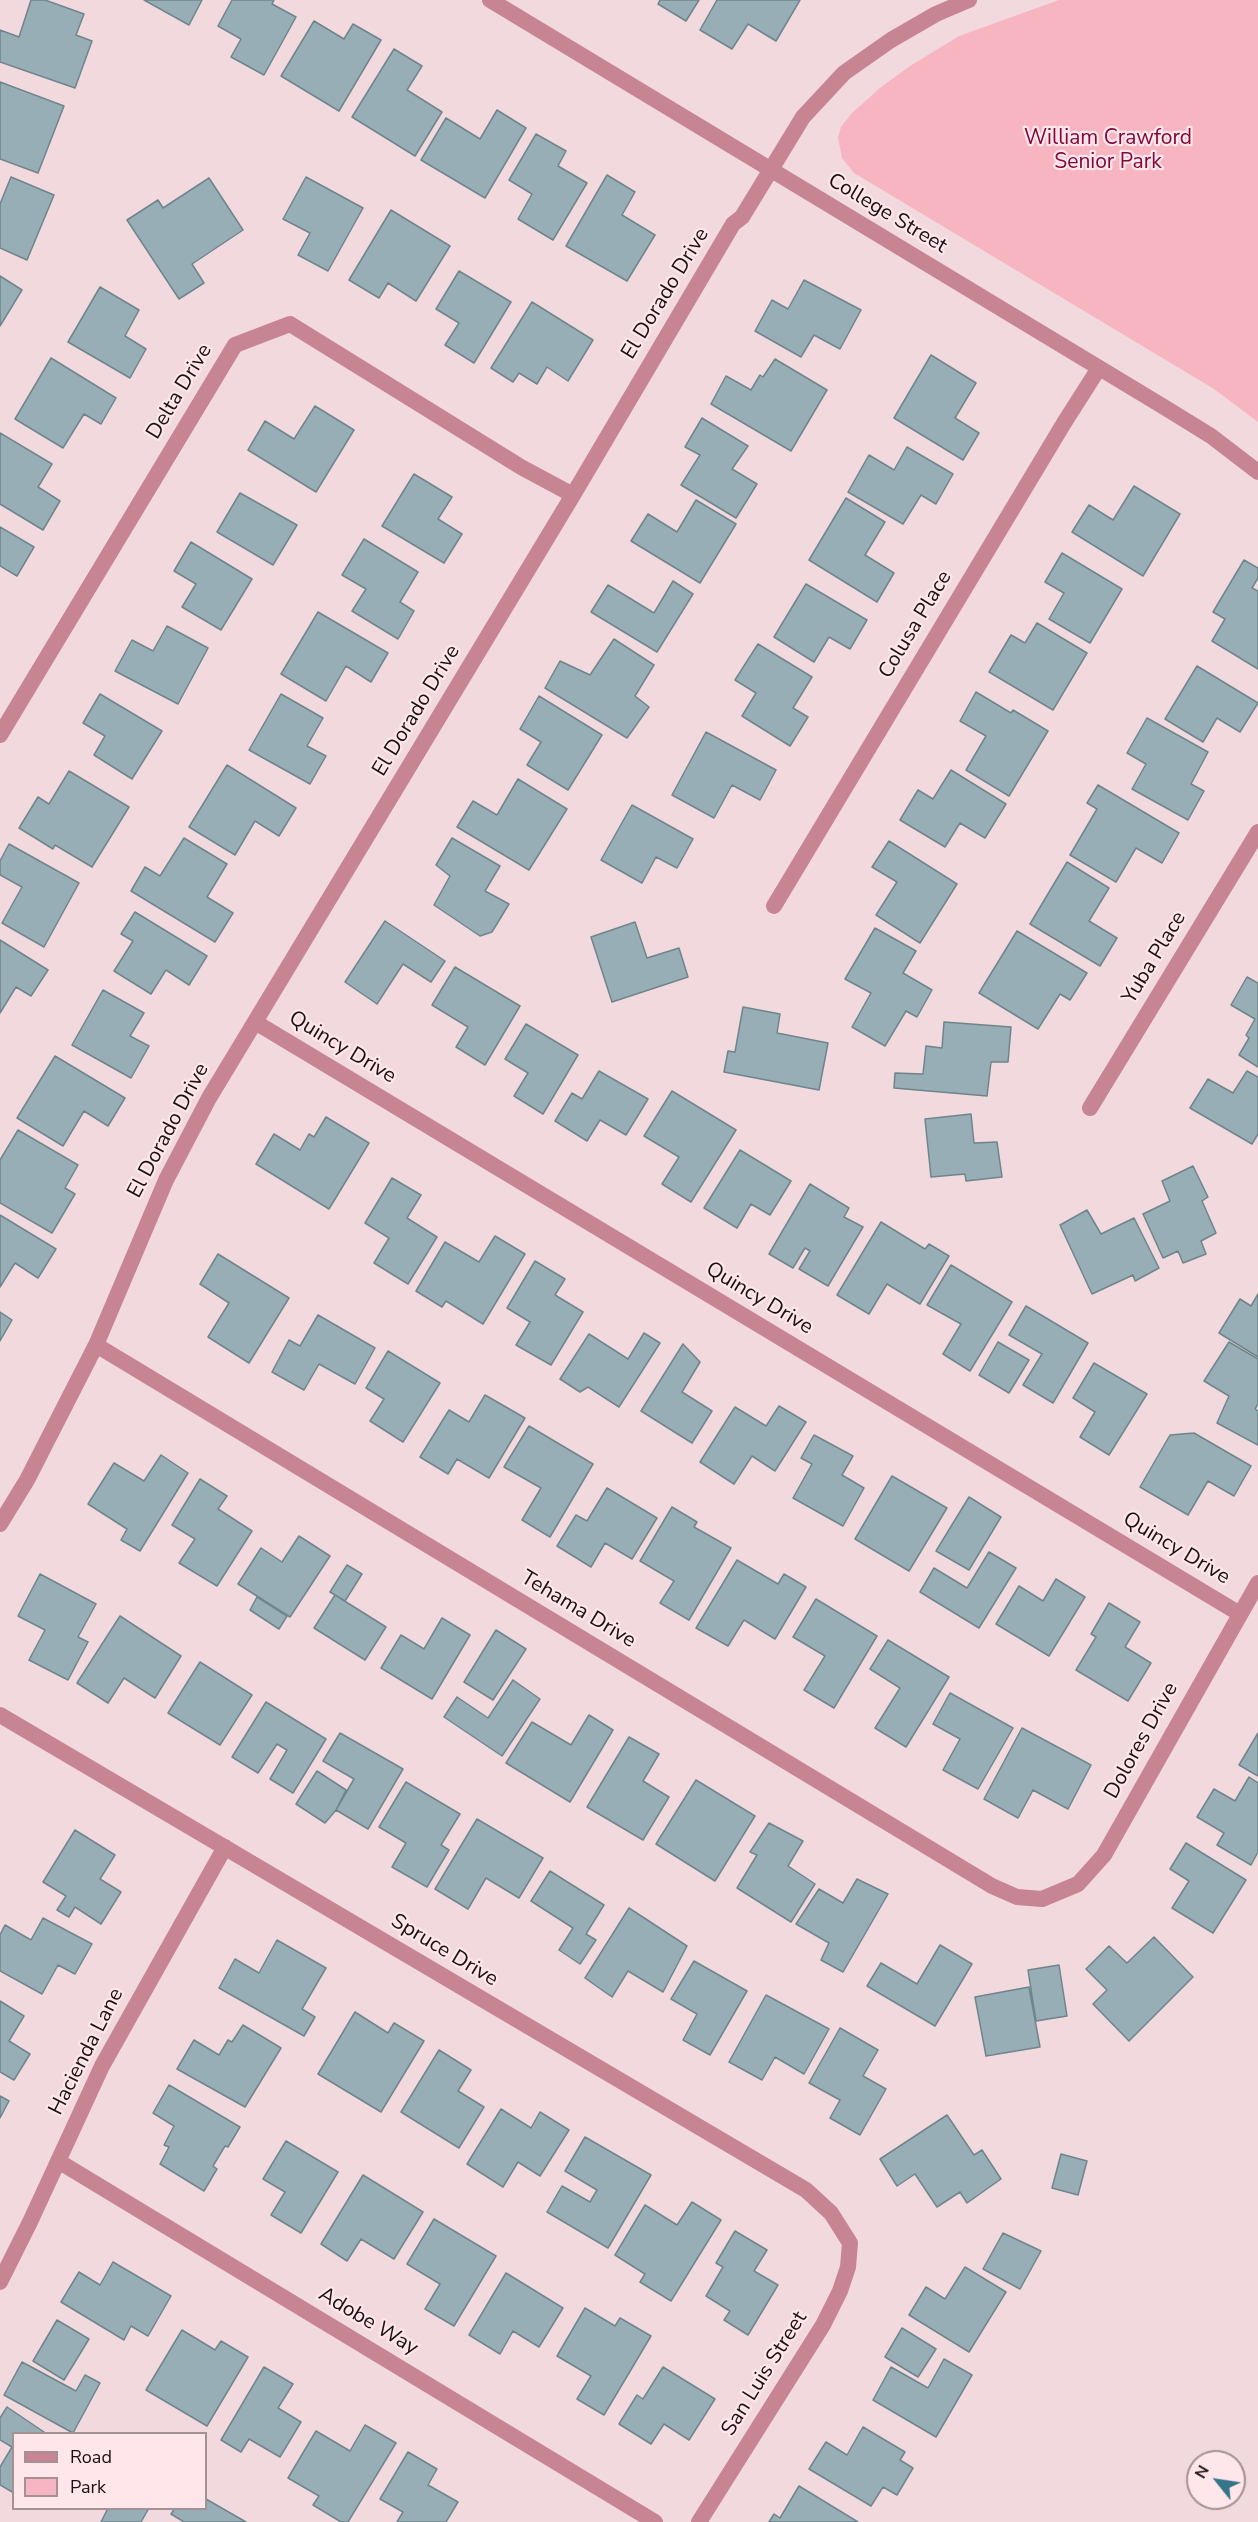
<!DOCTYPE html>
<html>
<head>
<meta charset="utf-8">
<style>
  body { margin:0 }
  #map { position:relative; width:1258px; height:2522px; overflow:hidden; background:#f2d9dd; font-family:"Nunito Sans",sans-serif }
  canvas { display:block }
  .legend { position:absolute; left:12px; top:2432px; width:195px; height:78px; box-sizing:border-box; background:#ffe6ea; border:2px solid #a39194; margin:0; padding:8px 10px; list-style:none; font-size:18px; color:#191113 }
  .legend li { display:flex; align-items:center; gap:12px; height:30px }
  .legend b { width:30px; border:2px solid #a39194 }
  .north { position:absolute; left:1186px; top:2450px; width:60px; height:60px; box-sizing:border-box; background:#ffe6ea; border:2px solid #a39194; border-radius:50%; rotate:300deg; font-size:16px; font-weight:700; line-height:24px; text-align:center; color:#191113 }
  .north::after { content:''; display:block; margin:auto; width:21px; height:27px; background:#347588; clip-path:polygon(50% 0,100% 100%,50% 72%,0 100%) }
</style>
</head>
<body>
<div id="map">
<canvas width="1258" height="2522"></canvas>
<ul class="legend">
<li><b style="height:8px;background:#c78593"></b>Road</li>
<li><b style="height:16px;background:#f7b5c2"></b>Park</li>
</ul>
<div class="north">N</div>
</div>
<script>
const g = document.querySelector('canvas').getContext('2d');
g.lineJoin = 'round';
function fill(path, color) { g.fillStyle = color; g.fill(path, 'evenodd'); }
const shape = rows => new Path2D(rows.map(r => 'M' + r).join(''));
function strokePath(path, color, width, dash) { g.strokeStyle = color; g.lineWidth = width; g.lineCap = dash ? 'butt' : 'round'; g.setLineDash(dash || []); g.stroke(path); }
function drawText(font, color, halo, rows, align = 'center') {
  g.font = font + ' "Nunito Sans",sans-serif'; g.lineWidth = 4.5; g.setLineDash([]); g.textBaseline = 'middle'; g.strokeStyle = halo; g.fillStyle = color; for (const [text, x, y, turn = 0] of rows) {
    g.save(); g.translate(x, y); g.rotate((+turn || 0) * Math.PI / 180); g.textAlign = isNaN(turn) ? turn : align; if (halo) g.strokeText(text, 0, 0); g.fillText(text, 0, 0); g.restore();
  }
}
fill(shape([
  [1059,0,1258,0,1258,422,1214,389,854,173,842,158,838,137,841,127,851,114,881,87,910,66,959,36]
]), '#f7b5c2');
const building = shape([
  [31,0,45,0,84,14,76,35,92,41,75,88,0,62,0,30,19,37,31,0],
  [144,0,202,0,189,25,144,0],
  [232,0,274,0,272,4,296,17,264,75,231,57,241,39,218,26,232,0],
  [660,0,699,0,686,21,658,4,660,0],
  [717,0,800,0,776,41,748,24,732,49,700,30,717,0],
  [314,21,344,39,353,24,381,40,339,111,281,76,314,21],
  [394,49,422,66,407,90,442,112,415,156,352,117,394,49],
  [0,82,64,106,38,173,0,159,0,82],
  [497,110,526,128,485,198,421,160,446,118,480,139,497,110],
  [536,134,566,151,558,166,587,183,553,240,518,219,532,194,509,180,536,134],
  [607,175,635,192,622,215,655,235,627,281,566,246,607,175],
  [11,177,54,195,27,260,0,248,0,204,11,177],
  [306,177,363,208,328,271,298,255,310,233,283,219,306,177],
  [209,178,243,230,192,264,204,283,179,299,127,220,158,200,163,208,209,178],
  [391,210,450,246,416,301,388,283,379,298,349,280,391,210],
  [459,271,511,302,474,363,445,345,459,323,436,309,459,271],
  [0,276,22,290,0,326,0,276],
  [804,280,861,310,840,349,814,335,801,357,755,331,772,300,788,309,804,280],
  [100,287,139,310,125,336,146,349,130,378,68,342,100,287],
  [532,302,593,340,568,381,547,367,537,384,519,373,513,382,491,368,532,302],
  [931,355,976,383,955,418,979,433,963,460,894,418,931,355],
  [51,358,116,398,101,424,84,414,63,448,15,419,51,358],
  [775,359,827,390,791,451,711,404,726,376,751,390,760,375,763,377,775,359],
  [315,406,354,430,316,492,248,450,265,421,294,439,315,406],
  [702,418,748,446,732,469,757,484,736,518,681,485,700,455,685,447,702,418],
  [0,433,52,464,38,487,60,501,43,530,0,504,0,433],
  [907,447,953,474,936,504,921,495,903,524,848,492,869,455,894,470,907,447],
  [414,474,452,497,438,519,462,534,444,563,382,526,414,474],
  [1134,486,1180,514,1143,576,1072,532,1089,505,1113,520,1134,486],
  [240,493,297,525,273,565,217,532,240,493],
  [846,498,885,522,865,555,894,573,877,602,809,560,846,498],
  [696,500,736,524,700,583,631,541,648,514,677,532,696,500],
  [0,527,34,547,17,576,0,566,0,527],
  [364,539,418,572,400,602,414,611,398,639,352,611,366,589,342,575,364,539],
  [191,542,252,579,221,630,182,607,196,584,174,571,191,542],
  [1062,553,1122,589,1090,643,1049,619,1064,593,1045,582,1062,553],
  [1244,560,1258,568,1258,578,1252,588,1258,591,1258,669,1212,641,1225,619,1213,612,1244,560],
  [673,581,693,594,657,652,591,612,608,585,654,613,673,581],
  [806,584,867,620,850,649,829,637,814,662,774,637,806,584],
  [318,612,388,653,371,682,346,666,326,701,281,674,318,612],
  [1037,623,1087,653,1053,710,989,672,1011,635,1025,643,1037,623],
  [167,626,208,648,178,704,115,671,132,640,153,651,167,626],
  [614,639,654,665,635,696,649,707,627,738,545,688,560,661,590,675,614,639],
  [758,644,812,677,793,708,808,717,790,746,742,716,756,693,735,680,758,644],
  [1197,666,1258,703,1240,732,1217,718,1203,742,1165,719,1197,666],
  [976,692,1011,713,1013,710,1048,731,1009,796,966,770,986,736,960,721,976,692],
  [100,694,162,731,132,779,94,755,105,736,83,723,100,694],
  [281,694,323,718,307,746,326,756,310,784,249,750,281,694],
  [539,696,602,735,568,790,527,765,541,742,520,729,539,696],
  [1147,718,1208,752,1191,784,1204,791,1188,820,1132,789,1146,764,1127,753,1147,718],
  [706,732,776,770,760,800,732,785,714,818,672,795,706,732],
  [227,765,296,808,279,836,255,821,235,855,189,827,227,765],
  [951,770,1006,804,985,838,960,823,945,847,900,820,918,790,933,799,951,770],
  [69,771,129,807,92,867,55,845,53,849,19,828,38,797,49,804,69,771],
  [518,779,567,809,529,870,457,827,473,801,497,815,518,779],
  [1098,785,1179,833,1162,863,1136,848,1116,882,1070,855,1097,809,1087,803,1098,785],
  [632,805,693,839,677,868,656,857,642,883,601,860,632,805],
  [184,838,227,864,207,897,233,913,215,942,131,891,145,867,160,876,184,838],
  [452,838,500,866,485,891,509,904,492,932,480,936,434,905,450,876,436,865,452,838],
  [889,841,957,884,920,943,876,915,897,882,872,867,889,841],
  [9,844,79,883,44,947,2,923,22,887,0,875,0,861,9,844],
  [1067,862,1109,888,1089,921,1117,938,1100,966,1030,924,1067,862],
  [135,912,207,956,189,985,166,970,151,994,114,971,133,941,121,934,135,912],
  [385,921,445,961,431,982,403,964,377,1004,345,982,385,921],
  [635,922,647,958,679,948,688,977,612,1002,591,937,635,922],
  [875,928,916,951,903,973,932,990,917,1017,906,1011,885,1046,852,1027,871,993,845,979,875,928],
  [1017,931,1087,973,1070,1000,1060,994,1038,1029,979,993,1017,931],
  [0,940,48,970,31,996,16,987,0,1013,0,940],
  [455,967,520,1006,485,1065,456,1047,468,1027,432,1005,455,967],
  [1247,977,1258,983,1258,1067,1239,1055,1249,1038,1246,1035,1255,1019,1231,1005,1247,977],
  [103,990,144,1013,130,1036,149,1046,131,1078,72,1045,103,990],
  [743,1007,780,1014,777,1033,828,1043,819,1090,724,1072,728,1051,735,1052,743,1007],
  [944,1022,1011,1027,1008,1062,991,1062,987,1096,894,1088,895,1073,923,1074,926,1046,942,1048,944,1022],
  [526,1024,578,1055,543,1114,514,1096,528,1073,505,1059,526,1024],
  [55,1056,125,1098,108,1126,84,1111,63,1146,17,1118,55,1056],
  [599,1071,648,1099,626,1135,600,1120,587,1141,555,1121,572,1093,582,1099,599,1071],
  [1247,1071,1258,1077,1258,1134,1252,1144,1190,1108,1208,1079,1233,1093,1247,1071],
  [672,1091,736,1130,691,1202,662,1184,679,1157,644,1136,672,1091],
  [971,1114,974,1143,997,1142,1002,1177,966,1181,965,1174,931,1177,925,1119,971,1114],
  [326,1117,369,1143,329,1209,256,1164,274,1134,300,1150,309,1134,314,1137,326,1117],
  [18,1130,78,1165,65,1188,75,1194,52,1233,0,1203,0,1160,18,1130],
  [740,1150,791,1181,770,1215,751,1204,737,1228,704,1208,740,1150],
  [1193,1166,1208,1197,1202,1201,1216,1233,1201,1241,1206,1254,1183,1263,1178,1251,1163,1258,1143,1214,1170,1201,1162,1181,1193,1166],
  [392,1178,421,1195,407,1218,437,1237,408,1284,374,1263,389,1238,365,1223,392,1178],
  [810,1184,849,1208,844,1217,863,1227,828,1286,799,1269,810,1251,805,1248,793,1268,769,1254,810,1184],
  [1087,1210,1101,1234,1134,1218,1159,1268,1135,1281,1133,1275,1092,1294,1060,1225,1087,1210],
  [0,1215,56,1249,38,1278,15,1263,0,1287,0,1215],
  [881,1222,925,1249,929,1244,949,1256,920,1304,887,1284,869,1314,837,1295,881,1222],
  [495,1236,525,1254,483,1324,446,1301,442,1307,416,1291,445,1242,479,1262,495,1236],
  [218,1254,289,1298,249,1363,208,1337,229,1303,200,1284,218,1254],
  [535,1261,565,1279,555,1295,583,1312,551,1365,516,1345,530,1322,507,1308,535,1261],
  [951,1265,1012,1302,970,1371,943,1354,961,1324,927,1305,951,1265],
  [1258,1294,1258,1357,1219,1333,1240,1299,1251,1306,1258,1294],
  [1026,1306,1088,1343,1053,1403,1023,1385,1042,1354,1009,1335,1026,1306],
  [0,1312,12,1320,0,1341,0,1312],
  [318,1315,375,1348,355,1384,319,1364,304,1390,272,1372,289,1340,300,1346,318,1315],
  [644,1333,660,1343,619,1407,588,1387,580,1392,560,1379,589,1334,628,1359,644,1333],
  [998,1342,1029,1360,1009,1393,979,1375,998,1342],
  [1229,1342,1258,1359,1258,1404,1255,1409,1258,1411,1258,1445,1217,1423,1229,1396,1204,1381,1229,1342],
  [683,1344,700,1362,682,1392,712,1411,692,1443,641,1411,683,1344],
  [388,1351,440,1383,403,1442,370,1421,384,1399,366,1388,388,1351],
  [1094,1363,1147,1394,1109,1455,1080,1437,1095,1412,1073,1398,1094,1363],
  [485,1395,525,1418,489,1478,457,1459,448,1474,420,1457,449,1410,469,1422,485,1395],
  [779,1406,806,1422,775,1471,752,1456,734,1484,700,1462,735,1407,766,1426,779,1406],
  [529,1426,593,1464,550,1537,522,1520,541,1488,504,1467,529,1426],
  [1194,1433,1251,1466,1234,1496,1208,1481,1188,1515,1140,1487,1170,1435,1194,1433],
  [814,1435,853,1456,842,1475,864,1488,843,1526,793,1498,812,1464,801,1458,814,1435],
  [161,1455,188,1473,140,1551,121,1540,127,1529,88,1504,114,1463,144,1481,161,1455],
  [892,1476,947,1508,909,1571,855,1539,892,1476],
  [200,1479,227,1496,218,1509,252,1531,217,1586,179,1563,195,1539,172,1525,200,1479],
  [607,1488,657,1518,632,1559,605,1543,591,1567,557,1546,576,1515,587,1521,607,1488],
  [969,1497,1001,1517,969,1570,936,1551,969,1497],
  [672,1507,697,1522,694,1527,731,1548,689,1620,660,1603,674,1581,640,1561,672,1507],
  [299,1536,330,1556,290,1617,238,1584,261,1548,282,1562,299,1536],
  [989,1552,1016,1568,979,1628,920,1592,934,1568,967,1588,989,1552],
  [737,1560,778,1584,784,1574,806,1587,775,1639,744,1620,728,1646,696,1628,737,1560],
  [347,1565,362,1574,345,1601,330,1592,347,1565],
  [40,1574,96,1604,78,1637,88,1642,68,1680,29,1660,45,1630,18,1616,40,1574],
  [1056,1579,1085,1597,1049,1656,996,1624,1019,1586,1043,1601,1056,1579],
  [335,1595,386,1627,365,1660,314,1628,335,1595],
  [257,1597,287,1616,279,1629,250,1610,257,1597],
  [816,1599,877,1636,834,1708,804,1690,825,1656,793,1637,816,1599],
  [1109,1603,1140,1622,1125,1647,1151,1663,1128,1701,1076,1670,1096,1637,1091,1634,1109,1603],
  [120,1616,181,1656,155,1698,124,1678,108,1703,77,1683,120,1616],
  [442,1618,470,1635,432,1699,381,1668,401,1635,424,1649,442,1618],
  [496,1630,526,1649,493,1700,464,1682,496,1630],
  [888,1640,949,1677,906,1747,875,1728,900,1688,870,1669,888,1640],
  [200,1662,252,1695,220,1745,168,1713,200,1662],
  [513,1680,540,1699,502,1756,444,1717,457,1697,488,1718,513,1680],
  [950,1693,1013,1728,978,1789,943,1770,960,1739,933,1724,950,1693],
  [266,1702,326,1739,293,1793,270,1779,287,1750,277,1744,258,1773,232,1757,266,1702],
  [589,1715,613,1730,570,1802,506,1763,532,1722,571,1745,589,1715],
  [1022,1728,1091,1765,1068,1809,1033,1790,1018,1818,984,1799,1022,1728],
  [340,1733,403,1769,368,1829,336,1810,354,1779,323,1761,340,1733],
  [1258,1733,1258,1776,1239,1765,1258,1733],
  [629,1737,659,1754,643,1781,669,1797,643,1840,587,1807,629,1737],
  [317,1771,346,1790,336,1810,325,1823,296,1804,317,1771],
  [1249,1777,1258,1783,1258,1852,1251,1865,1217,1845,1224,1833,1197,1817,1214,1789,1235,1801,1249,1777],
  [696,1780,755,1816,715,1881,656,1844,696,1780],
  [406,1782,460,1814,441,1845,449,1850,427,1887,392,1867,406,1843,379,1827,406,1782],
  [477,1819,543,1858,519,1898,486,1878,468,1909,435,1889,477,1819],
  [769,1823,803,1841,788,1866,815,1884,791,1922,737,1888,757,1855,750,1852,769,1823],
  [75,1830,115,1855,100,1879,121,1892,101,1924,75,1907,69,1917,57,1910,66,1896,43,1882,75,1830],
  [1186,1843,1246,1880,1213,1933,1172,1908,1189,1881,1170,1869,1186,1843],
  [550,1871,604,1905,586,1934,596,1940,580,1964,559,1950,573,1928,531,1901,550,1871],
  [857,1879,888,1894,843,1972,821,1960,829,1943,796,1924,819,1889,843,1903,857,1879],
  [629,1908,687,1946,663,1992,628,1971,612,1997,585,1978,629,1908],
  [43,1918,92,1944,75,1974,58,1965,42,1994,0,1971,0,1935,5,1925,31,1940,43,1918],
  [1154,1937,1193,1977,1129,2041,1093,2004,1107,1990,1086,1969,1109,1946,1127,1963,1154,1937],
  [277,1940,326,1968,302,2009,315,2017,304,2036,219,1988,235,1959,259,1973,277,1940],
  [940,1945,972,1964,935,2026,867,1986,881,1963,917,1984,940,1945],
  [694,1961,747,1991,710,2055,683,2040,697,2014,671,1999,694,1961],
  [1059,1965,1067,2016,1036,2021,1028,1970,1059,1965],
  [1029,1987,1040,2047,986,2056,975,1997,1029,1987],
  [766,1995,829,2029,804,2074,775,2057,762,2080,729,2062,766,1995],
  [0,2001,24,2016,9,2041,30,2054,14,2080,0,2072,0,2001],
  [355,2012,388,2033,394,2023,424,2041,381,2112,318,2074,355,2012],
  [243,2025,281,2048,245,2107,177,2069,194,2040,219,2055,228,2040,232,2042,243,2025],
  [840,2028,878,2050,863,2076,886,2089,860,2135,830,2118,840,2100,809,2083,840,2028],
  [439,2050,471,2070,458,2091,484,2107,459,2148,401,2112,439,2050],
  [169,2085,240,2127,228,2147,225,2146,213,2166,217,2169,204,2191,160,2164,169,2147,164,2145,174,2126,153,2113,169,2085],
  [0,2096,9,2101,0,2118,0,2096],
  [501,2109,531,2128,540,2112,569,2130,540,2176,518,2162,503,2187,467,2164,501,2109],
  [947,2115,974,2155,982,2150,1001,2179,967,2203,960,2192,937,2207,915,2174,897,2186,880,2159,947,2115],
  [585,2137,651,2175,608,2248,547,2212,562,2186,590,2202,597,2190,565,2171,585,2137],
  [286,2141,338,2172,301,2233,271,2215,285,2192,263,2179,286,2141],
  [1061,2154,1087,2161,1078,2195,1052,2188,1061,2154],
  [363,2175,423,2212,394,2259,361,2239,347,2261,321,2244,363,2175],
  [692,2202,721,2220,671,2301,640,2282,645,2274,615,2255,645,2205,677,2225,692,2202],
  [434,2219,496,2256,454,2326,425,2309,440,2284,407,2264,434,2219],
  [735,2231,767,2250,754,2271,778,2285,748,2335,724,2320,730,2311,706,2296,723,2267,716,2263,735,2231],
  [1003,2233,1041,2251,1020,2289,983,2269,1003,2233],
  [113,2262,171,2296,148,2336,131,2326,124,2340,61,2302,79,2272,100,2285,113,2262],
  [965,2267,1006,2292,969,2352,909,2315,926,2287,945,2299,965,2267],
  [506,2273,563,2308,539,2347,513,2331,500,2354,469,2335,506,2273],
  [585,2308,615,2326,620,2318,651,2336,604,2415,577,2399,591,2376,557,2356,585,2308],
  [57,2320,89,2339,64,2380,33,2361,57,2320],
  [902,2328,936,2349,918,2377,885,2357,902,2328],
  [182,2330,215,2350,221,2341,248,2357,207,2426,146,2390,182,2330],
  [944,2359,972,2375,936,2437,873,2400,891,2367,928,2388,944,2359],
  [22,2362,76,2391,85,2375,100,2383,73,2433,4,2395,22,2362],
  [264,2367,293,2384,278,2408,301,2422,280,2457,249,2439,241,2452,221,2440,264,2367],
  [663,2367,715,2399,689,2440,664,2424,651,2444,619,2424,637,2395,643,2399,663,2367],
  [7,2407,47,2434,14,2434,14,2493,0,2485,0,2467,12,2447,0,2440,0,2418,7,2407],
  [365,2425,396,2443,348,2522,341,2522,313,2505,319,2496,288,2478,316,2431,350,2451,365,2425],
  [863,2427,905,2452,900,2460,913,2468,897,2495,883,2487,871,2506,809,2469,826,2442,847,2455,863,2427],
  [408,2452,437,2469,428,2485,458,2502,446,2522,397,2522,403,2512,380,2499,408,2452],
  [799,2486,858,2522,769,2522,774,2514,780,2518,799,2486],
  [206,2499,246,2522,184,2522,171,2514,175,2508,206,2508,206,2499],
  [108,2508,149,2508,141,2522,101,2522,108,2508]
]);
fill(building, '#98aeb6');
strokePath(building, '#6f858c', 1.5);
strokePath(shape([
  [490,0,1164,407,1211,436,1258,472],
  [0,735,235,345,290,324,521,467,573,495],
  [774,906,1064,423,1099,368],
  [255,1022,1240,1614],
  [1090,1108,1258,832],
  [96,1345,992,1886,1017,1897,1042,1899,1078,1884,1104,1855,1258,1583],
  [0,1524,27,1480,96,1345,166,1180,209,1098,573,495,733,224,742,217,803,117,844,73,891,40,936,14,969,0],
  [0,1715,806,2190,831,2213,850,2243,848,2267,840,2291,823,2325,699,2522],
  [58,2161,655,2522],
  [0,2282,30,2222,102,2066,225,1847]
]), '#c78593', 16);
drawText('21px', '#82093a', '#ffe6ea', [
  ["William Crawford",1108,139],
  ["Senior Park",1108,163]
]);
drawText('21px', '#191113', '#ffe6ea', [
  ["College Street",887,214,31],
  ["El Dorado Drive",666,294,-59],
  ["Delta Drive",180,392,-59],
  ["Colusa Place",916,625,-59],
  ["El Dorado Drive",417,711,-59],
  ["Yuba Place",1155,958,-59],
  ["Quincy Drive",342,1048,31],
  ["El Dorado Drive",169,1131,-62],
  ["Quincy Drive",759,1299,31],
  ["Quincy Drive",1176,1549,31],
  ["Tehama Drive",578,1610,31],
  ["Dolores Drive",1142,1741,-61],
  ["Spruce Drive",444,1951,31],
  ["Hacienda Lane",87,2052,-63],
  ["Adobe Way",368,2322,31],
  ["San Luis Street",765,2374,-58]
]);
</script>
</body>
</html>
